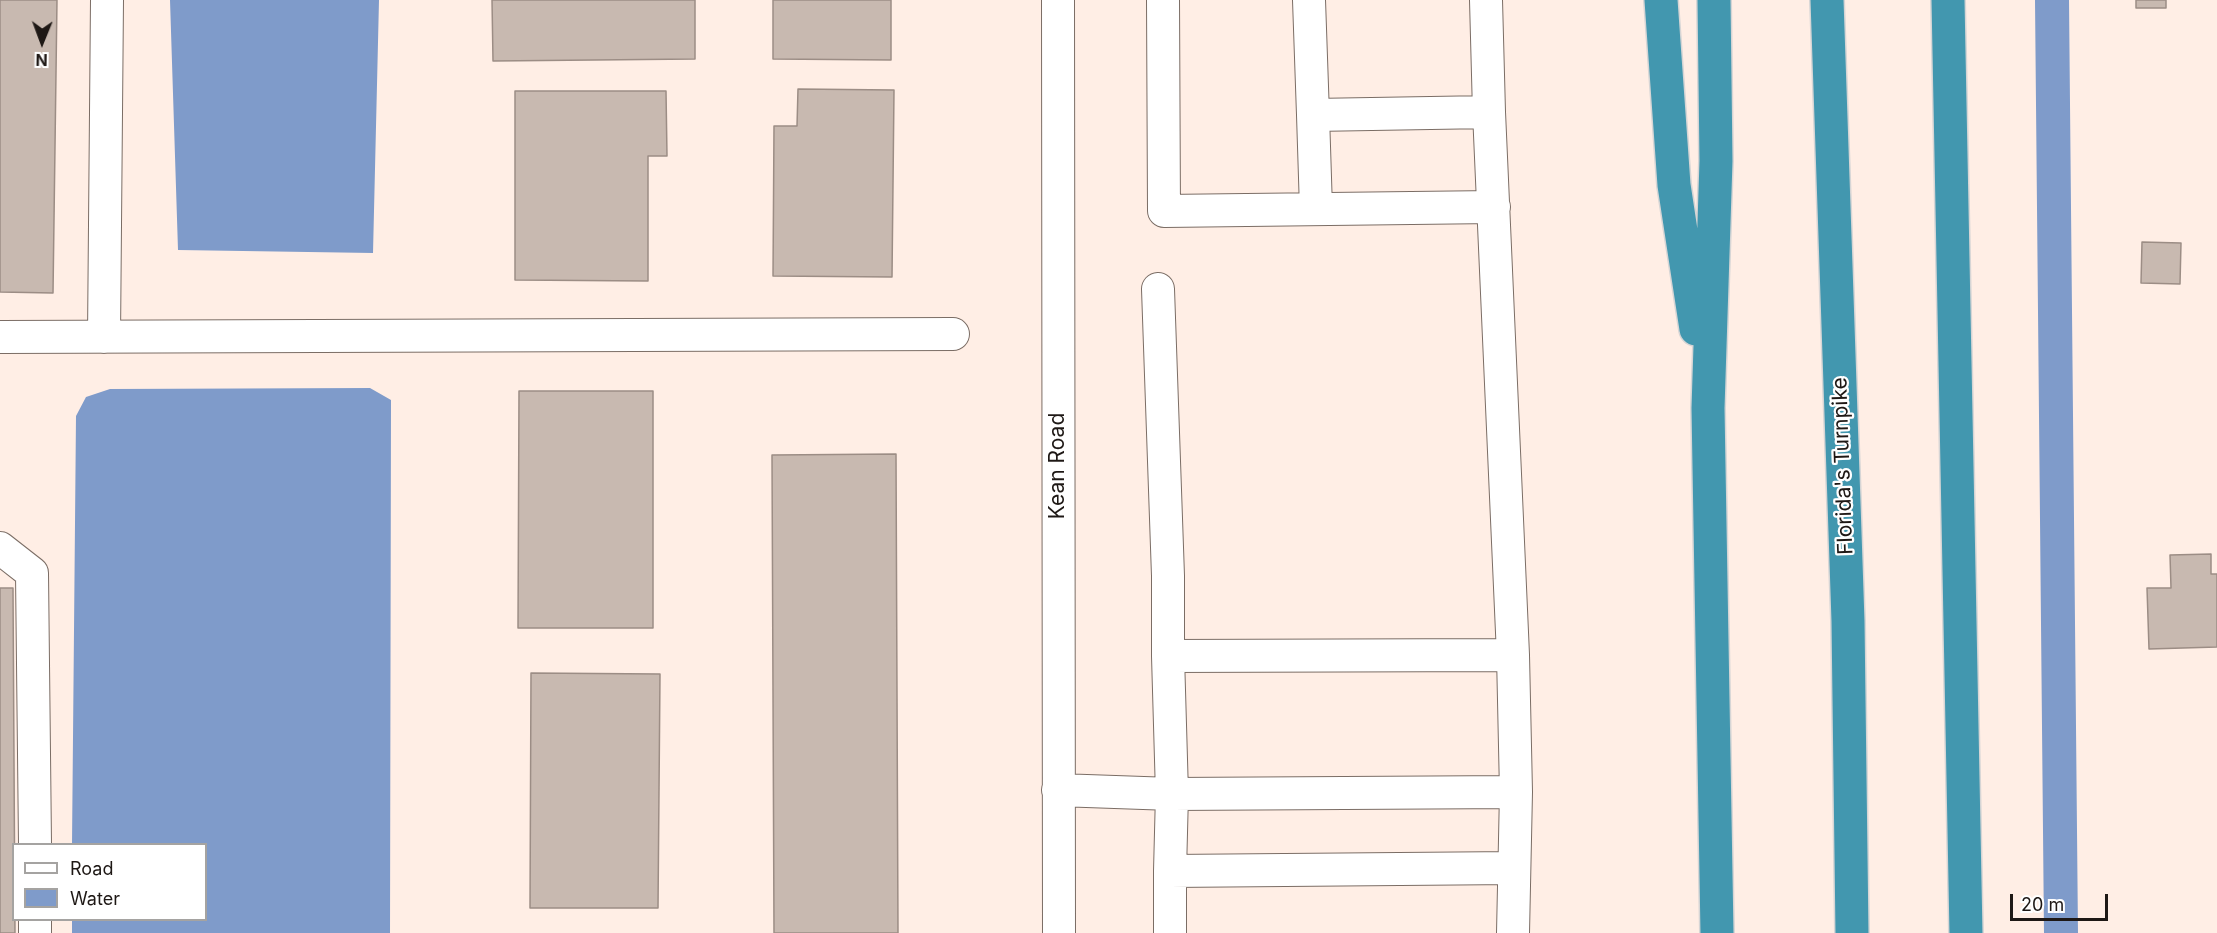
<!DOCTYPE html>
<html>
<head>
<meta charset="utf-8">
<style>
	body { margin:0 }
	#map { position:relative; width:2217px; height:933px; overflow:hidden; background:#ffeee5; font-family:Inter,sans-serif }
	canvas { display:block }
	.legend { position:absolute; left:12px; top:843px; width:195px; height:78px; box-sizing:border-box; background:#fff; border:2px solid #a5a3a1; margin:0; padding:8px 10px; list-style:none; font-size:18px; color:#1e1815 }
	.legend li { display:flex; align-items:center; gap:12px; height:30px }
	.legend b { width:30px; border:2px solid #a5a3a1 }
	.north { position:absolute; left:12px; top:12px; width:60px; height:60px; -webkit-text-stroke:4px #fff; paint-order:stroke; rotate:181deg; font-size:16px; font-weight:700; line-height:24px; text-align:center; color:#1e1815 }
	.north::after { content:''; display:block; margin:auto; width:21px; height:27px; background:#1e1815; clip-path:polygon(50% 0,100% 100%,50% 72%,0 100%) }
	.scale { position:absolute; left:2010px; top:894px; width:98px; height:27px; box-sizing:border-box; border:3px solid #1e1815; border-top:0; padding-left:8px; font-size:18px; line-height:21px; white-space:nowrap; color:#1e1815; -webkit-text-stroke:4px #fff; paint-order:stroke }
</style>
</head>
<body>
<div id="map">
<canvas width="2217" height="933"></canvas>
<ul class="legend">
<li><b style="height:8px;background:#fff"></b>Road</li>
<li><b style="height:16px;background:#7f9bca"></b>Water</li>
</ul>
<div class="north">N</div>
<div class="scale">20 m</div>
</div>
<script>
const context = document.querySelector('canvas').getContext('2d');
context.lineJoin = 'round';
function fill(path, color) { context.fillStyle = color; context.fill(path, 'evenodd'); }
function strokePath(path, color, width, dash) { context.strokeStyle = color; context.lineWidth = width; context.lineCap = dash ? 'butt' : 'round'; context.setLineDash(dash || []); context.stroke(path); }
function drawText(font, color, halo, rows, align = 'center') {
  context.font = font + ' Inter,sans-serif'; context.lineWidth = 4.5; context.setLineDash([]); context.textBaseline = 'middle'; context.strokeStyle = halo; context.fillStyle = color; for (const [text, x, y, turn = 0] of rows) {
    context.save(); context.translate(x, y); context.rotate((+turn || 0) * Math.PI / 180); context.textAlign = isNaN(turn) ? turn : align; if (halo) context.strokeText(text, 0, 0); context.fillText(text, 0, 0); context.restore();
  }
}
fill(new Path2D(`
	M170,0H379L373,253L178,250Z
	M370,388L391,400L390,933H72V920H206V844H72L76,416L86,397L110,389Z`), '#7f9bca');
strokePath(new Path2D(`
	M2052,0L2061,933`), '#7f9bca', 34);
const building = new Path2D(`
	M0,0H57L53,293L0,292Z
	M492,0H695V59L493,61Z
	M773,0H891V60L773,59Z
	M2136,0H2166V8H2136Z
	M798,89L894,90L892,277L773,276L774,126H797Z
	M515,91H666L667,156H648V281L515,280Z
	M2142,242L2181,243L2180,284L2141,283Z
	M519,391H653V628H518Z
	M896,454L898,933H774L772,455Z
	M2211,554V574H2217V647L2149,649L2147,588H2171L2170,555Z
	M0,588H13L15,933H0Z
	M531,673L660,674L658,908H530Z`);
fill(building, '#c8b9b0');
strokePath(building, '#9c8d85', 1.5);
const minor = new Path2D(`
	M1058,0L1059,933
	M1163,0L1164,211L1494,207
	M1309,0L1313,115L1489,112L1513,655
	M1486,0L1489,112
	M1313,115L1316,209
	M1158,289L1168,576V656
	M0,337L953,334
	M104,337L107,0
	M0,548L32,573L35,844
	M1058,790L1172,794L1516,792L1513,655L1168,656L1172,794L1170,871L1514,868
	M1170,871V933
	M35,920V933
	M1513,933L1516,792`);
const highway = new Path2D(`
	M1661,0L1674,185L1696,329
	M1714,0L1716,161L1708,408L1717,933
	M1827,0L1848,621L1852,933
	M1948,0L1966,933`);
strokePath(minor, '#7b6d65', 34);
strokePath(highway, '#d6d5d5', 36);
strokePath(minor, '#fff', 32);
strokePath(highway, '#4297af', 33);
drawText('21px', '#1e1815', '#fff', [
	["Kean Road",1058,466,-90],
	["Florida's Turnpike",1843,466,-92]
]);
</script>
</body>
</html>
